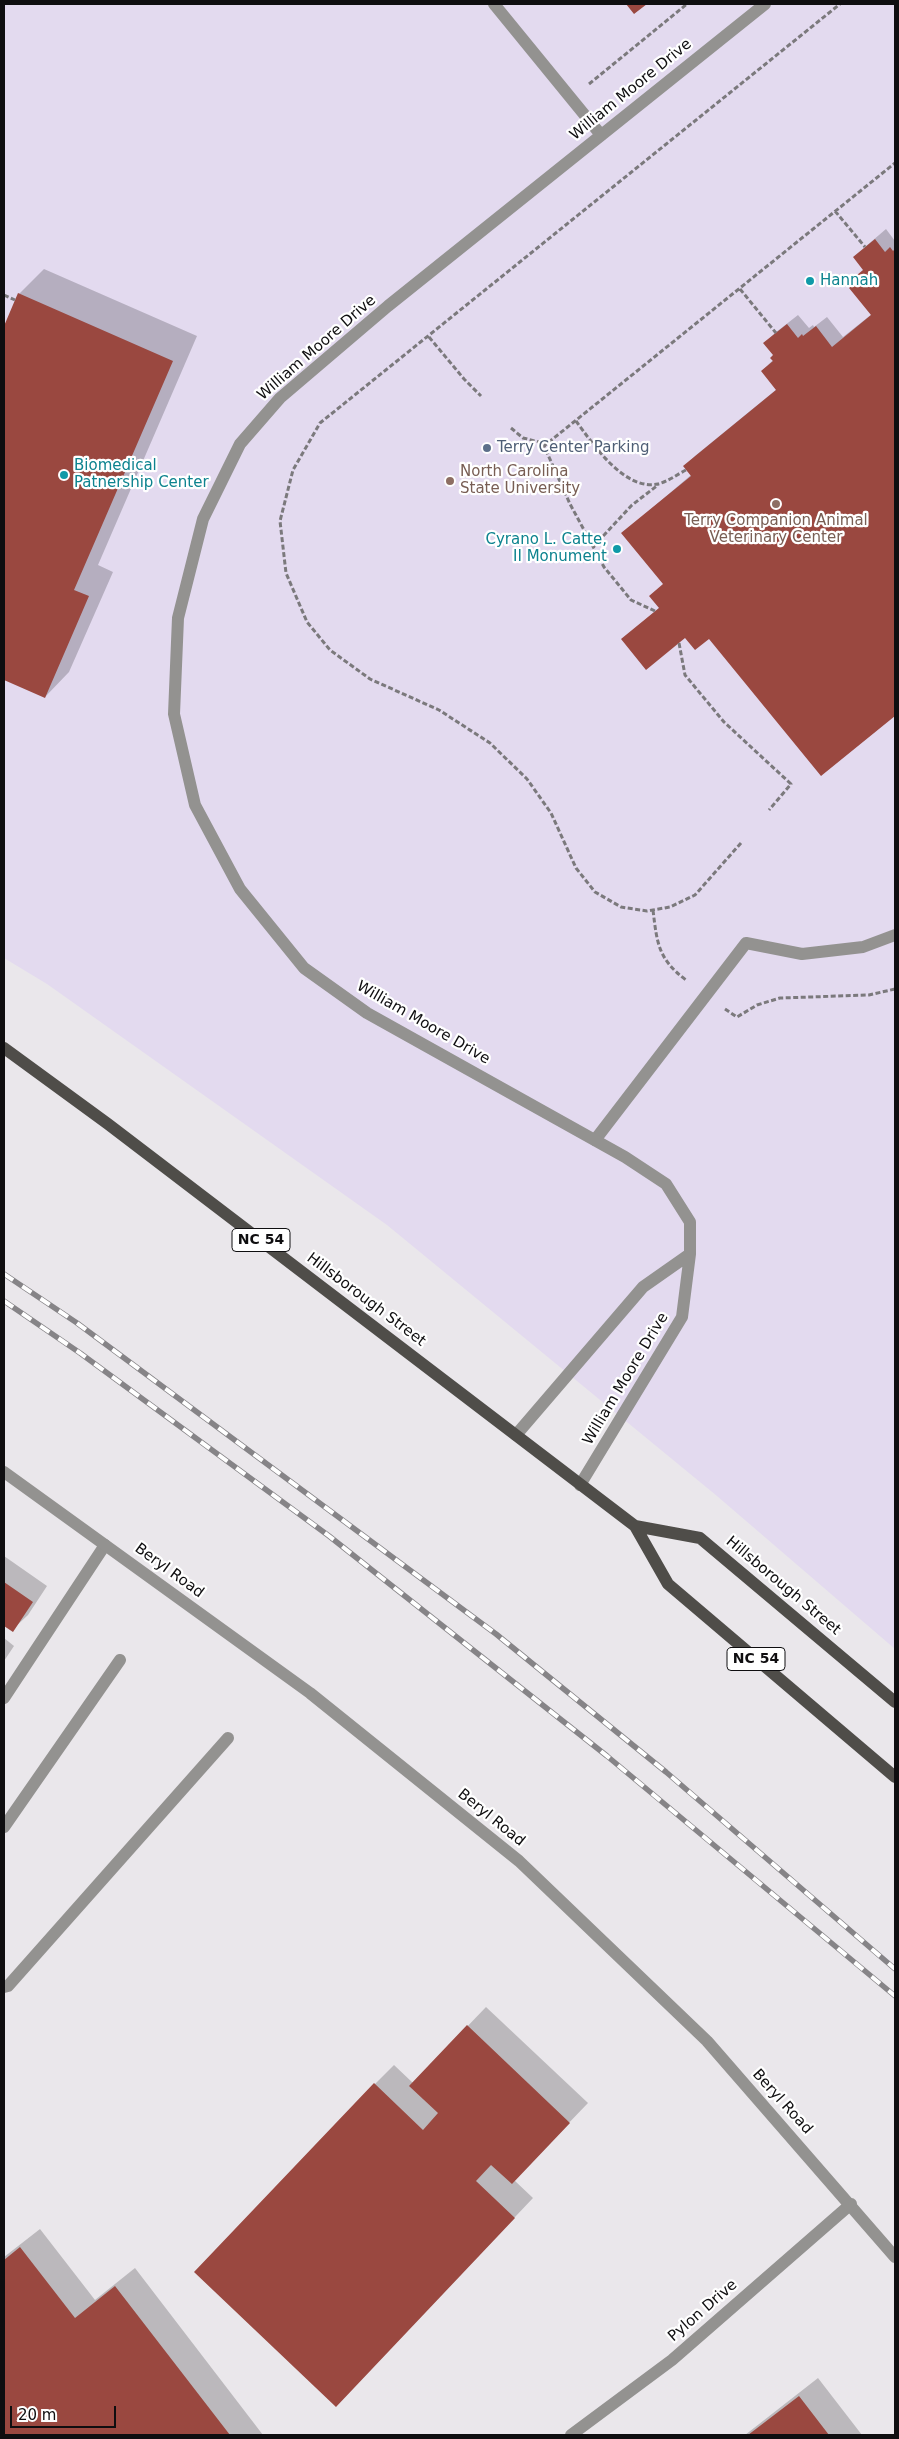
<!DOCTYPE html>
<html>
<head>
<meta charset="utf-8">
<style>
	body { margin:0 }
	#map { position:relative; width:899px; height:2439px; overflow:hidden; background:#eae7eb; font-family:"DejaVu Sans",sans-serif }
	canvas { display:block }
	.frame { position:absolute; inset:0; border:5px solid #0f0e10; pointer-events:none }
	.scale { position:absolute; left:10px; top:2406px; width:106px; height:22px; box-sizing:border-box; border:2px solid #0f0e10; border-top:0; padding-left:6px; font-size:15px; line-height:18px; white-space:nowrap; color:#0f0e10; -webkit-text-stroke:4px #fff; paint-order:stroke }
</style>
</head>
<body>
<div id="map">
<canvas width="899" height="2439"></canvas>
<div class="frame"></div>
<div class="scale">20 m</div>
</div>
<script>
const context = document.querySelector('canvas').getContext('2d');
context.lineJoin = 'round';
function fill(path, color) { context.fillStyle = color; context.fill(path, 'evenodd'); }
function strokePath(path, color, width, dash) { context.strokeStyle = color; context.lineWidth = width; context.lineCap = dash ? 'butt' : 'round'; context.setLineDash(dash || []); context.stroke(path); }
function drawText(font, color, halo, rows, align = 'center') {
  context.font = font + ' "DejaVu Sans",sans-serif'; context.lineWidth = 4.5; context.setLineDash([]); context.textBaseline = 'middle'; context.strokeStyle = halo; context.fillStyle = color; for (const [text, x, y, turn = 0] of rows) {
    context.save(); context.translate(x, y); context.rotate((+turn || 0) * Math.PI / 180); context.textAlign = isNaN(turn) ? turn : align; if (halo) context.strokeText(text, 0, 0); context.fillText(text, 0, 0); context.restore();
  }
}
fill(new Path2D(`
	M4,4H895V1649L717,1496L387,1225L47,984L4,958Z`), '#e3daef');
fill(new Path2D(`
	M886,229L895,241V714L821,775L709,637L623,639L660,607L664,583L623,533L691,475L685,466L695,456L777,389L762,371L773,360L775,355L765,343L775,333L798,315L809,328L813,325L814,327L827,317L843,337L872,314L850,288L861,277L864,269L865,247Z
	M44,269L197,336L98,565L113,572L69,672L45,697L4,679V330L19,294Z
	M4,1556L47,1586L28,1615L12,1630L4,1624Z
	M4,1638L14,1646L4,1661Z
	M486,2007L588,2103L514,2180L533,2198L355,2386L375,2084L394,2065L413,2083Z
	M40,2229L95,2300L135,2268L263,2435H4V2257Z
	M818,2378L862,2435H745Z`), '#0003');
fill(new Path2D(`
	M626,4H647L634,14Z
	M875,239L885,252L890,247L893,251L895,249V716L821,776L709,639L695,650L685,638L646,670L621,639L659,608L649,596L663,584L621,533L691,476L683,466L776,390L761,371L773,361L770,358L773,355L763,343L787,324L798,338L802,334L803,336L816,326L832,347L871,315L849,288L860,278L857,275L863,270L853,257Z
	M18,293L173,361L74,590L89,596L45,698L4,680V326Z
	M4,1582L33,1602L13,1632L4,1626Z
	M467,2025L570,2123L512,2184L491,2165L476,2181L515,2218L336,2407L194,2272L374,2083L423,2130L438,2113L409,2086Z
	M20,2247L75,2318L115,2286L230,2435H4V2260Z
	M799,2396L829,2435H748Z`), '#9a4840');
strokePath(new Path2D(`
	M589,84L687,4
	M835,211L865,247
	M740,289L776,333
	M4,295L15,300
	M429,337L464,379L481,396
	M576,421C593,444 624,491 658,484C667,482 678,474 686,470
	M511,428L523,438L547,444
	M593,547L632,505L658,485
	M655,611L631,600L604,567L570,504L544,446L895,163
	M679,643L685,675L724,722L791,784L769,810
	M741,843L695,895L670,907L647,911L621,907L595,892L576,868L551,813L527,779L490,743L439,710L370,679L330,650L307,622L286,573L280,521L293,470L320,423L840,4
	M653,910C657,943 658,959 686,980
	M725,1009L737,1017L757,1005L780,998L869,995L895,989`), '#7b797c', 3, [5, 2.5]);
strokePath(new Path2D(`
	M494,4L601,135
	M595,1140L746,943L802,954L863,947L895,935
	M4,1698L105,1545
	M4,1827L120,1660
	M4,1987L8,1986L228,1738`), '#939290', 12);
strokePath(new Path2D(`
	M516,1435L643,1287L690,1254
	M580,1485L682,1317L690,1254V1222L666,1184L625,1157L367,1013L304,968L240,889L195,805L174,714L178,618L203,519L240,444L280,398L388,306L765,4
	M571,2435L672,2360L851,2204`), '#939290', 12);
strokePath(new Path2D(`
	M4,1472L310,1693L519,1861L707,2041L895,2257`), '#939290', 12);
strokePath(new Path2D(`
	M4,1048L108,1124L635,1526L668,1584L895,1777
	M635,1526L700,1538L895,1702`), '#4f4d49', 12);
const rail = new Path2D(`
	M4,1274L77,1323L496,1634L666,1772L895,1969
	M4,1301L80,1353L329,1536L607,1756L895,1996`);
strokePath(rail, '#868487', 5.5);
strokePath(rail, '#fff', 4, [11]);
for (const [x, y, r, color] of [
	[810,281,5,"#0f9aa8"],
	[487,448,5,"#5c6f8a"],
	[64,475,5,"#0f9aa8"],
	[450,481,5,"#8d6e63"],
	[776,504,5,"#8d6e63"],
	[617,549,5,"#0f9aa8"]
]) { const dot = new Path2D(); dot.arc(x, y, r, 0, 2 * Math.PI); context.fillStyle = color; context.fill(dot); strokePath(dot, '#fff', 2); }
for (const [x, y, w] of [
	[261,1240,58],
	[756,1659,58]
]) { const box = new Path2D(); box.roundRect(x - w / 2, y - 11.5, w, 23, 4); context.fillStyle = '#fff'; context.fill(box); strokePath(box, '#0f0e10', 1); }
drawText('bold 14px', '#0f0e10', null, [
	["NC 54",261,1240],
	["NC 54",756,1659]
]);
drawText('15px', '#0f0e10', '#fff', [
	["William Moore Drive",631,90,-39],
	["William Moore Drive",317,348,-41],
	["William Moore Drive",423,1023,30],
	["Hillsborough Street",366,1300,37],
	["William Moore Drive",626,1379,-59],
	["Beryl Road",169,1571,36],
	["Hillsborough Street",783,1586,40],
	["Beryl Road",491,1818,39],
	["Beryl Road",782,2102,48],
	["Pylon Drive",703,2311,-41]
]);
drawText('15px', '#0d838f', '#fff', [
	["Hannah",820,281],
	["Biomedical",74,466],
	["Patnership Center",74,483],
	["Cyrano L. Catte,",607,540,"right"],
	["II Monument",607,557,"right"]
], 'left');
drawText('15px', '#4e5e75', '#fff', [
	["Terry Center Parking",497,448]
], 'left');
drawText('15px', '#785e54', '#fff', [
	["North Carolina",460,472],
	["State University",460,489],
	["Terry Companion Animal",776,521,"center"],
	["Veterinary Center",776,538,"center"]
], 'left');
</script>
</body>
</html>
